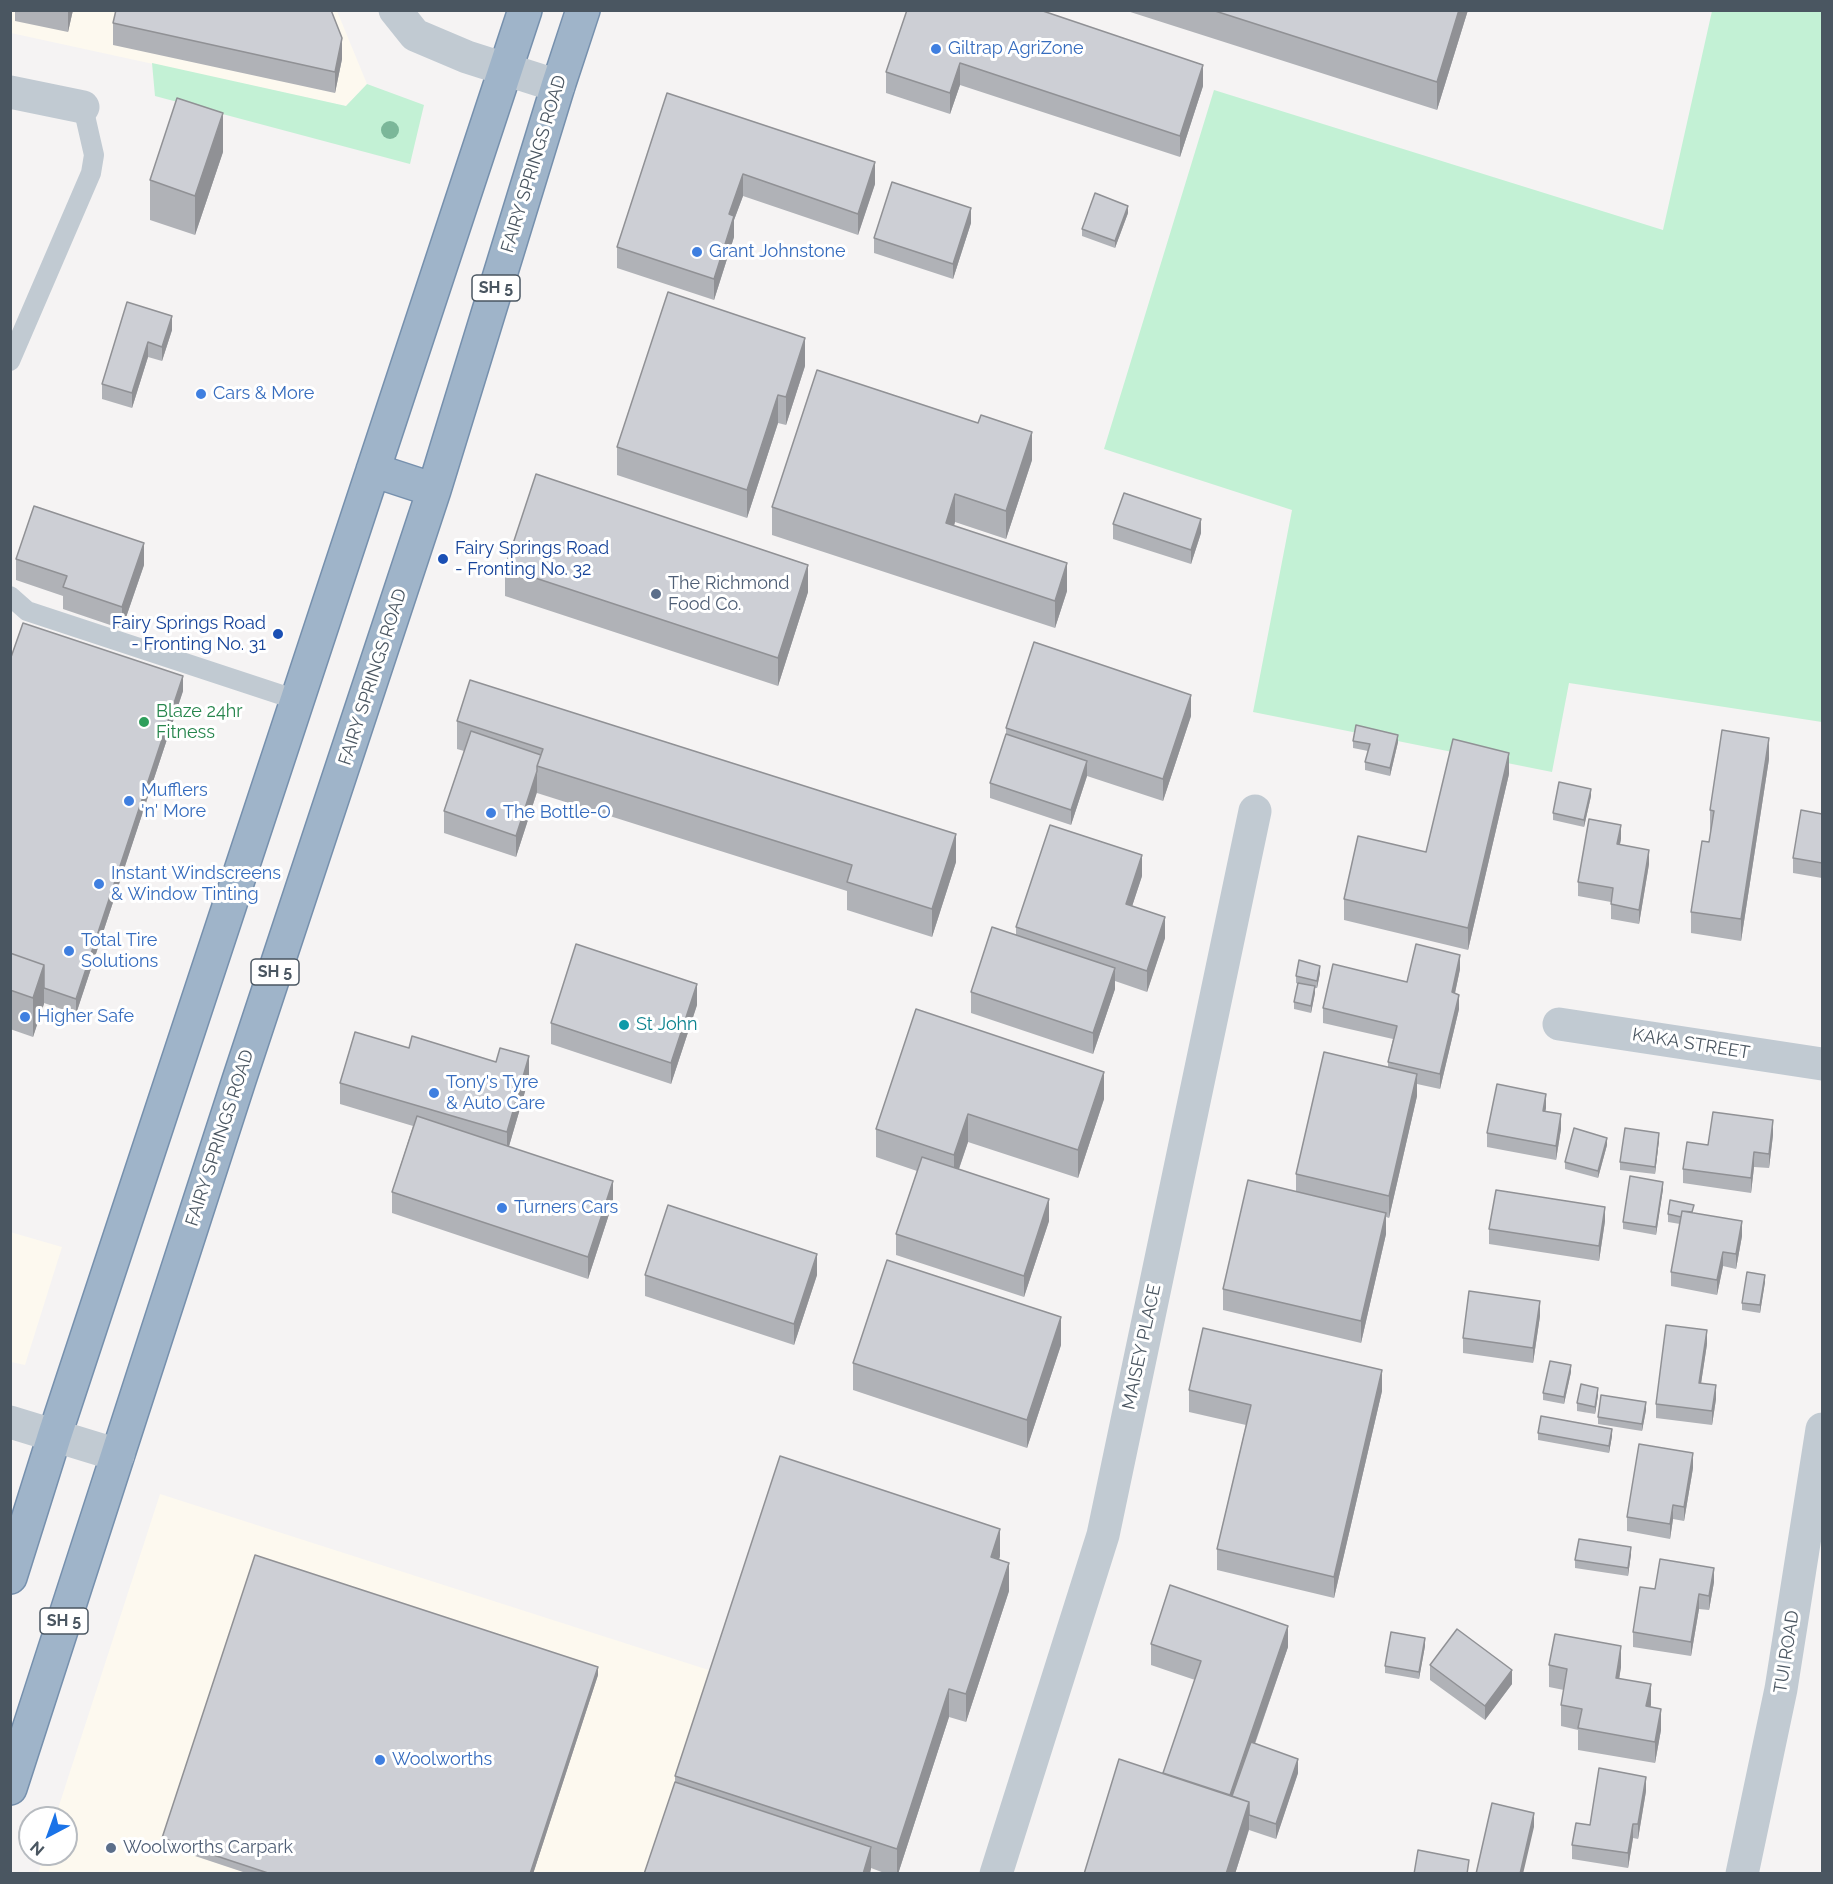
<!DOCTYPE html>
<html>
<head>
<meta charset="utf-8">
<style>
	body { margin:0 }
	#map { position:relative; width:1833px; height:1884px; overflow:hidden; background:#f5f3f3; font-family:Raleway,sans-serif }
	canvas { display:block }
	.frame { position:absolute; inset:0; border:12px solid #4a5661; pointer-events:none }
	.north { position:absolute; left:18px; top:1806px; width:60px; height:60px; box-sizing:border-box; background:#fff; border:2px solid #b7bbc0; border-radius:50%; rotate:221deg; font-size:16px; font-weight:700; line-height:24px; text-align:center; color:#4a5661 }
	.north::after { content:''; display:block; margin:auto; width:21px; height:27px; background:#1a73e8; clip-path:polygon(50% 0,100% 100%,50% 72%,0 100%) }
</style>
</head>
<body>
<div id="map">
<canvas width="1833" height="1884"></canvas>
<div class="frame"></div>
<div class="north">N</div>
</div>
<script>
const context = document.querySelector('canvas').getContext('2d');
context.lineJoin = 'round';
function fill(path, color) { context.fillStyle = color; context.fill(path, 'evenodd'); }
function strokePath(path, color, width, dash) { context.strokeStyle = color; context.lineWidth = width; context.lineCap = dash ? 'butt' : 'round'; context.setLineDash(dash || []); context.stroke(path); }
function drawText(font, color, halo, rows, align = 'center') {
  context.font = font + ' Raleway,sans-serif'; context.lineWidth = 6; context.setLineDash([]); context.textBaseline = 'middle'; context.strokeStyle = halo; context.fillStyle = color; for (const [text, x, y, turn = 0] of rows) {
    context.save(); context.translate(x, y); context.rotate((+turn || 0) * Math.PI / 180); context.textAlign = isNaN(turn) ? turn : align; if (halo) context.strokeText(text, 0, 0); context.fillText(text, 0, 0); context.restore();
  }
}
fill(new Path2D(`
	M11,11H337L367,84L346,106L11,33Z
	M10,1232L62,1247L25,1365L11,1362Z
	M160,1494L718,1673L647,1873L38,1874L44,1854H66V1818H55Z`), '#fdf9ef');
fill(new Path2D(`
	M1712,11H1822V722L1569,683L1552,772L1253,712L1292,510L1104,449L1214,90L1663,230Z
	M152,63L346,106L367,84L424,105L410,164L155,96Z`), '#c3f1d5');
const trunk = new Path2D(`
	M373,470L434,490
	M10,1577L55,1434L525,10
	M10,1788L239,1080L434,490L558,86L583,10`);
strokePath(trunk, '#7690ad', 36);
strokePath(new Path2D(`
	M10,361L91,173L94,155L83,107
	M10,596L27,611L297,700`), '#c1cad2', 20);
strokePath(new Path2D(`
	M395,10L415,35L467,57L558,86
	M10,92L83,107
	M1559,1024L1822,1064
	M10,1422L118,1455
	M996,1874L1103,1535L1255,811
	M1742,1874L1781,1689L1822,1429`), '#c1cad2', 33);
strokePath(trunk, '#9fb4c9', 33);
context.fillStyle = '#7bb799';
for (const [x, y] of [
	[390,130]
]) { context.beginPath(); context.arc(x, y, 9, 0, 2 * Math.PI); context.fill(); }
fill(new Path2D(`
	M15,10H73L68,32L15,21Z
	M907,10L1203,86L1180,157L960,85L950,114L886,93V72Z
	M1124,10H1468L1437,110Z
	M113,23L342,59L335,93L113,45Z
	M667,93L875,184L858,235L743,196L734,220V237L714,300L617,268V247Z
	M223,152L195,235L150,220V180Z
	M1128,213L1115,248L1082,236V229Z
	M971,223L953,279L874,253V238Z
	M127,302L172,330L162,361L148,357L132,408L102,399V384Z
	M805,366L786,425L778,423L747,518L617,475V447Z
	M1032,460L1006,539L955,522L954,526L1067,591L1055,628L772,535V507Z
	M1113,524L1201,533L1191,564L1113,539Z
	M16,559L144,565L122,629L63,609V596L16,580Z
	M505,568L808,592L778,686L505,596Z
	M10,660L183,691L76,1014L44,1003L33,1037L10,1029Z
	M1191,716L1163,801L1087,776L1071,825L990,798V783L1006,734V728Z
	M457,721L956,862L932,937L847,910V891L537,793V792L516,857L444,833V811L464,751L457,749Z
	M1353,741L1398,742L1390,776L1365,770V762L1368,751L1353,748Z
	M1769,759L1741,941L1691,933V912L1709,842L1711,832L1710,831V810Z
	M1509,774L1468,950L1344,920V899L1426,852Z
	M1591,796L1584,827L1553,820V813Z
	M1822,814V878L1793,873V858Z
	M1621,839L1620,844L1649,864L1639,924L1611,919V902L1578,896V882Z
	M1142,876L1132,906L1165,938L1147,992L1115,981V989L1093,1054L971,1013V992L1016,935V927Z
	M1460,969L1455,993L1459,1009L1440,1089L1417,1084V1096L1389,1218L1386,1217V1234L1361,1343L1223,1310V1289L1296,1191V1174L1388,1067V1062L1393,1039L1323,1023V1008L1407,982Z
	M1320,973L1317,988H1315V993L1311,1013L1294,1009V1002L1298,984L1296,983V976Z
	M697,1005L671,1084L551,1044V1023Z
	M916,1009L1104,1099L1078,1178L968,1142L959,1169L1049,1221L1024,1297L896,1255V1234L917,1171L876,1157V1129Z
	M409,1048L529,1078L509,1146L613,1202L588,1279L392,1213V1192L413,1126L340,1104V1083Z
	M1546,1108L1545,1111L1561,1129L1556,1160L1487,1147V1133Z
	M1773,1135L1769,1168L1754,1167L1751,1193L1683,1183V1169L1708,1145Z
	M1659,1140L1655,1174L1620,1170V1162Z
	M1607,1145L1598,1178L1565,1169V1162Z
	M1663,1189L1656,1235L1623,1229V1222Z
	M1694,1213L1742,1236L1736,1269L1723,1266L1717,1295L1671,1286V1272L1680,1224L1668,1222V1214Z
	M1605,1221L1599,1261L1489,1244V1229Z
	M645,1275H817L794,1345L645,1296Z
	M1765,1282L1760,1313L1742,1310V1303Z
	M1540,1316L1533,1363L1463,1353V1338Z
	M1707,1344L1701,1383L1716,1399L1712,1425L1656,1418V1404Z
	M1061,1345L1027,1448L853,1390V1363Z
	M1571,1372L1564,1404L1543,1400V1393Z
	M1189,1390L1382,1391L1334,1598L1217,1570V1549L1246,1425L1189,1412Z
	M1598,1395L1595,1414L1577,1411V1403Z
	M1646,1410L1642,1431L1598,1424V1417Z
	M1538,1433L1612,1436L1609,1453L1538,1440Z
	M1693,1468L1684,1521L1673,1519L1670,1539L1627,1531V1517Z
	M1631,1554L1628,1576L1575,1568V1560Z
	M1000,1556L999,1560L1009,1591L966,1722L949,1717L898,1874H887L871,1868L675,1782V1776Z
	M1714,1582L1709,1610L1699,1609L1691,1656L1633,1647V1632L1655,1589Z
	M1151,1644L1288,1647L1255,1744L1298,1773L1276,1839L1249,1830L1235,1874H1084L1163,1773L1195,1680L1151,1665Z
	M1425,1646L1419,1679L1385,1673V1666Z
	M1430,1665L1512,1684L1485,1720L1430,1680Z
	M1549,1665L1621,1667L1619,1678L1650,1707L1661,1730L1655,1763L1578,1750V1730L1561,1726V1705L1564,1690L1549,1687Z
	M598,1675L533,1874H249L162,1845V1838Z
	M1646,1791L1638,1839L1633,1838L1628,1868L1572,1859V1845L1590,1825Z`), '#b0b2b7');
fill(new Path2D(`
	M68,10H73L68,32Z
	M1459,10H1468L1437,110V82Z
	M342,38V59L335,93V72Z
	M960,63V85L950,114V93Z
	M1203,65V86L1180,157V136Z
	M223,113V152L195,235V196Z
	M875,162V184L858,235V214Z
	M743,174V196L734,220V237L714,300V279L729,214Z
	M1128,206V213L1115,248V241Z
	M971,208V223L953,279V264Z
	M172,316V330L162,361V347Z
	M805,338V366L786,425V397Z
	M148,342V357L132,408V393Z
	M778,395V423L747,518V490Z
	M1032,432V460L1006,539V511Z
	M955,494V522L946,551V523Z
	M1201,519V533L1191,564V550Z
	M144,543V565L122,629V607Z
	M1067,563V591L1055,628V601Z
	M808,565V592L778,686V658Z
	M183,676V691L76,1014V999Z
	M1191,695V716L1163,801V779Z
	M1398,735V742L1390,776V768Z
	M1769,738V759L1741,941V919Z
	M1509,753V774L1468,950V928Z
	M1087,761V776L1071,825V810Z
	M537,771V792L516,857V836Z
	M1591,789V796L1584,827V820Z
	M1621,825V839L1617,858V844Z
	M956,834V862L932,937V909Z
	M1649,850V864L1639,924V910Z
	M1142,855V876L1126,925V904Z
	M1165,917V938L1147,992V971Z
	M1460,955V969L1452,1007V992Z
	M44,965V1004L33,1037V998Z
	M1320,966V973L1317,988V981Z
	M1115,968V989L1093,1054V1033Z
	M697,984V1005L671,1084V1063Z
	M1315,986V993L1311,1013V1006Z
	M1459,995V1009L1440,1089V1074Z
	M529,1056V1078L507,1153V1132Z
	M1104,1072V1099L1078,1178V1150Z
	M1417,1074V1096L1389,1218V1196Z
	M1546,1094V1108L1543,1125V1111Z
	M968,1114V1142L954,1183V1155Z
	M1561,1114V1129L1556,1160V1146Z
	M1773,1120V1135L1769,1168V1154Z
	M1659,1133V1140L1655,1174V1167Z
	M1607,1138V1145L1598,1178V1171Z
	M1754,1152V1167L1751,1193V1178Z
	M613,1181V1202L588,1279V1257Z
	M1663,1182V1189L1656,1235V1227Z
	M1049,1199V1221L1024,1297V1276Z
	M1605,1207V1221L1599,1261V1246Z
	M1386,1213V1234L1361,1343V1321Z
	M1742,1221V1236L1736,1269V1254Z
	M1723,1252V1266L1717,1295V1280Z
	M817,1254V1275L794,1345V1324Z
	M1765,1275V1282L1760,1313V1305Z
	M1540,1301V1316L1533,1363V1348Z
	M1061,1317V1345L1027,1448V1420Z
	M1707,1330V1344L1699,1397V1383Z
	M1571,1365V1372L1564,1404V1397Z
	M1382,1370V1391L1334,1598V1577Z
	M1716,1385V1399L1712,1425V1411Z
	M1598,1388V1395L1595,1414V1407Z
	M1646,1402V1410L1642,1431V1424Z
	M1612,1429V1436L1609,1453V1446Z
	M1693,1453V1468L1684,1521V1507Z
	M1673,1505V1519L1670,1539V1524Z
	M1000,1529V1556L991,1585V1557Z
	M1631,1547V1554L1628,1576V1568Z
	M1009,1563V1591L966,1722V1694Z
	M1714,1568V1582L1709,1610V1596Z
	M1699,1594V1609L1691,1656V1642Z
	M1288,1626V1647L1232,1809L1228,1801Z
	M1425,1638V1646L1419,1679V1672Z
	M1621,1646V1667L1616,1699V1678Z
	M598,1667V1675L533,1874H530Z
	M1512,1670V1684L1485,1720V1706Z
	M1651,1684V1705L1646,1728V1706Z
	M949,1689V1717L898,1874H897V1849Z
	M1661,1709V1730L1655,1763V1742Z
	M1298,1759V1773L1276,1839V1824Z
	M1646,1777V1791L1638,1839V1824Z
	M1249,1802V1829L1235,1874H1226Z
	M1534,1813V1827L1523,1874H1520Z
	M1633,1824V1838L1628,1868V1853Z
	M871,1847V1869L870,1874H863Z`), '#909195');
const building = new Path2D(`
	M116,10H331L342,38L335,72L113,23Z
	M907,10H1040L1203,65L1180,136L960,63L950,93L886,72Z
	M1212,10H1459L1437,82Z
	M667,93L875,162L858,214L743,174L729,214L734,216L714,279L617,247Z
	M177,98L223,113L195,196L150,180Z
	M892,182L971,208L953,264L874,238Z
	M1095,193L1128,206L1115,241L1082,229Z
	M668,292L805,338L786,397L778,395L747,490L617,447Z
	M127,302L172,316L162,347L148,342L132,393L102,384Z
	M817,370L978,423L981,415L1032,432L1006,511L955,494L946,523L1067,563L1055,601L772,507Z
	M536,474L808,565L778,658L505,568Z
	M1124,493L1201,519L1191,550L1113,524Z
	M34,506L144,543L122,607L63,587L67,576L16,559Z
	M23,623L183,676L76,999L44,988V965L10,953V660Z
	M1034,642L1191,695L1163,779L1006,728Z
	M470,680L956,834L932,909L847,882L852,865L537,766L543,749L457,721Z
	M1356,725L1398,735L1390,768L1365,762L1370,744L1353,741Z
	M1722,730L1769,738L1741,919L1691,912L1702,841L1709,842L1714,811L1710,810Z
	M471,731L541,755L537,766V771L516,836L444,811Z
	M1006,734L1087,761L1071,810L990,783Z
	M1453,739L1509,753L1468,928L1344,899L1358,836L1426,852Z
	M1559,782L1591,789L1584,820L1553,813Z
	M1801,810L1822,814V863L1793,858Z
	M1589,819L1621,825L1617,844L1649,850L1639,910L1611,904L1613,888L1578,882Z
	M1050,825L1142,855L1126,904L1165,917L1147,971L1016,927Z
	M992,927L1115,968L1093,1033L971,992Z
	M576,944L697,984L671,1063L551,1023Z
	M1416,944L1460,955L1452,992L1459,995L1440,1074L1388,1062L1397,1026L1323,1008L1333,964L1407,982Z
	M10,953L44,965L33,998L10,990Z
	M1299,960L1320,966L1317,981L1296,976Z
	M1298,983L1315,986L1311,1006L1294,1002Z
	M916,1009L1104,1072L1078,1150L968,1114L954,1155L876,1129Z
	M355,1032L409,1048L412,1036L496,1062L500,1048L529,1056L507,1132L340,1083Z
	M1324,1052L1417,1074L1389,1196L1296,1174Z
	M1497,1084L1546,1094L1543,1111L1561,1114L1556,1146L1487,1133Z
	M1713,1112L1773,1120L1769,1154L1754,1152L1751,1178L1683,1169L1687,1142L1708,1145Z
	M417,1116L613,1181L588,1257L392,1192Z
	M1574,1128L1607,1138L1598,1171L1565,1162Z
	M1625,1128L1659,1133L1655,1167L1620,1162Z
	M922,1157L1049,1199L1024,1276L896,1234Z
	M1630,1176L1663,1182L1656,1227L1623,1222Z
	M1248,1180L1386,1213L1361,1321L1223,1289Z
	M1496,1190L1605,1207L1599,1246L1489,1229Z
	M1670,1200L1694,1205L1692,1212L1682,1211L1681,1217L1668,1214Z
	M668,1205L817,1254L794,1324L645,1275Z
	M1682,1211L1742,1221L1736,1254L1723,1252L1717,1280L1671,1272Z
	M887,1260L1061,1317L1027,1420L853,1363Z
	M1747,1272L1765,1275L1760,1305L1742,1303Z
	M1469,1291L1540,1301L1533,1348L1463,1338Z
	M1666,1325L1707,1330L1699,1383L1716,1385L1712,1411L1656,1404Z
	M1203,1328L1382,1370L1334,1577L1217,1549L1251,1405L1189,1390Z
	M1550,1361L1571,1365L1564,1397L1543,1393Z
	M1581,1384L1598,1388L1595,1407L1577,1403Z
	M1601,1395L1646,1402L1642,1424L1598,1417Z
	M1541,1416L1612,1429L1609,1446L1538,1433Z
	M1639,1444L1693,1453L1684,1507L1673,1505L1670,1524L1627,1517Z
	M780,1456L1000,1529L991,1557L1009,1563L966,1694L949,1689L897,1849L675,1776Z
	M1579,1539L1631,1547L1628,1568L1575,1560Z
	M255,1555L598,1667L530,1874H271L162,1838Z
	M1660,1559L1714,1568L1709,1596L1699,1594L1691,1642L1633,1632L1640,1587L1655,1589Z
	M1170,1585L1288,1626L1230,1795L1163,1773L1201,1661L1151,1644Z
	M1457,1629L1512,1670L1485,1706L1430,1665Z
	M1391,1632L1425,1638L1419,1672L1385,1666Z
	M1555,1634L1621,1646L1616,1678L1651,1684L1646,1706L1661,1709L1655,1742L1578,1728L1582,1709L1561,1705L1567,1669L1549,1665Z
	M1251,1742L1298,1759L1276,1824L1249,1815V1802L1232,1796Z
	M1119,1759L1249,1802L1226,1874H1084Z
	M1599,1768L1646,1777L1638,1824H1633L1628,1853L1572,1845L1576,1823L1590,1825Z
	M675,1782L871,1847L863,1874H644Z
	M1492,1803L1534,1813L1520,1874H1476Z
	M1418,1850L1469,1860L1467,1874H1414Z`);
fill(building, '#cdcfd5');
strokePath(building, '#909195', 1.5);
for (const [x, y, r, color] of [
	[936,49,6,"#3f7fe0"],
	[697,252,6,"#3f7fe0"],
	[201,394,6,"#3f7fe0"],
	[443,559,6,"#1a4fb4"],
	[656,594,6,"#5c6f8a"],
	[278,634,6,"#1a4fb4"],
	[144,722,6,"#2e9e5b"],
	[129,801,6,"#3f7fe0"],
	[491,813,6,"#3f7fe0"],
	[99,884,6,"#3f7fe0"],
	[69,951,6,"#3f7fe0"],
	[25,1017,6,"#3f7fe0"],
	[624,1025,6,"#0f9aa8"],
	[434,1093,6,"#3f7fe0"],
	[502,1208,6,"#3f7fe0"],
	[380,1760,6,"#3f7fe0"],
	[111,1848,6,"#5c6f8a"]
]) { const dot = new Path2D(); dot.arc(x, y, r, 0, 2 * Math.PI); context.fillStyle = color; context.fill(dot); strokePath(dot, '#fff', 2); }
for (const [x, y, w] of [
	[496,288,48],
	[275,972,48],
	[64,1621,48]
]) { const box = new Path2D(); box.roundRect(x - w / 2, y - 13, w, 26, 4.5); context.fillStyle = '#fff'; context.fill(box); strokePath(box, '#4a5661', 1.5); }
drawText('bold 16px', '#4a5661', null, [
	["SH 5",496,288],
	["SH 5",275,972],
	["SH 5",64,1621]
]);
drawText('18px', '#366cbe', '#fff', [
	["Giltrap AgriZone",948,49],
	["Grant Johnstone",709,252],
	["Cars & More",213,394],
	["Mufflers",141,791],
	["'n' More",141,812],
	["The Bottle-O",503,813],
	["Instant Windscreens",111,874],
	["& Window Tinting",111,895],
	["Total Tire",81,941],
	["Solutions",81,962],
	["Higher Safe",37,1017],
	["Tony's Tyre",446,1083],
	["& Auto Care",446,1104],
	["Turners Cars",514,1208],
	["Woolworths",392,1760]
], 'left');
drawText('18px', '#4a5661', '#fff', [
	["FAIRY SPRINGS ROAD",534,164,-73],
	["FAIRY SPRINGS ROAD",373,677,-72],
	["KAKA STREET",1691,1044,9],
	["FAIRY SPRINGS ROAD",220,1138,-72],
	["MAISEY PLACE",1142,1347,-78],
	["TUI ROAD",1787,1652,-81]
]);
drawText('18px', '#164399', '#fff', [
	["Fairy Springs Road",455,549],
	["- Fronting No. 32",455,570],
	["Fairy Springs Road",266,624,"right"],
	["- Fronting No. 31",266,645,"right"]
], 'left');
drawText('18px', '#4e5e75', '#fff', [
	["The Richmond",668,584],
	["Food Co.",668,605],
	["Woolworths Carpark",123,1848]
], 'left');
drawText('18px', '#27864d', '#fff', [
	["Blaze 24hr",156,712],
	["Fitness",156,733]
], 'left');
drawText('18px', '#0d838f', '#fff', [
	["St John",636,1025]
], 'left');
</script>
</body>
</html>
